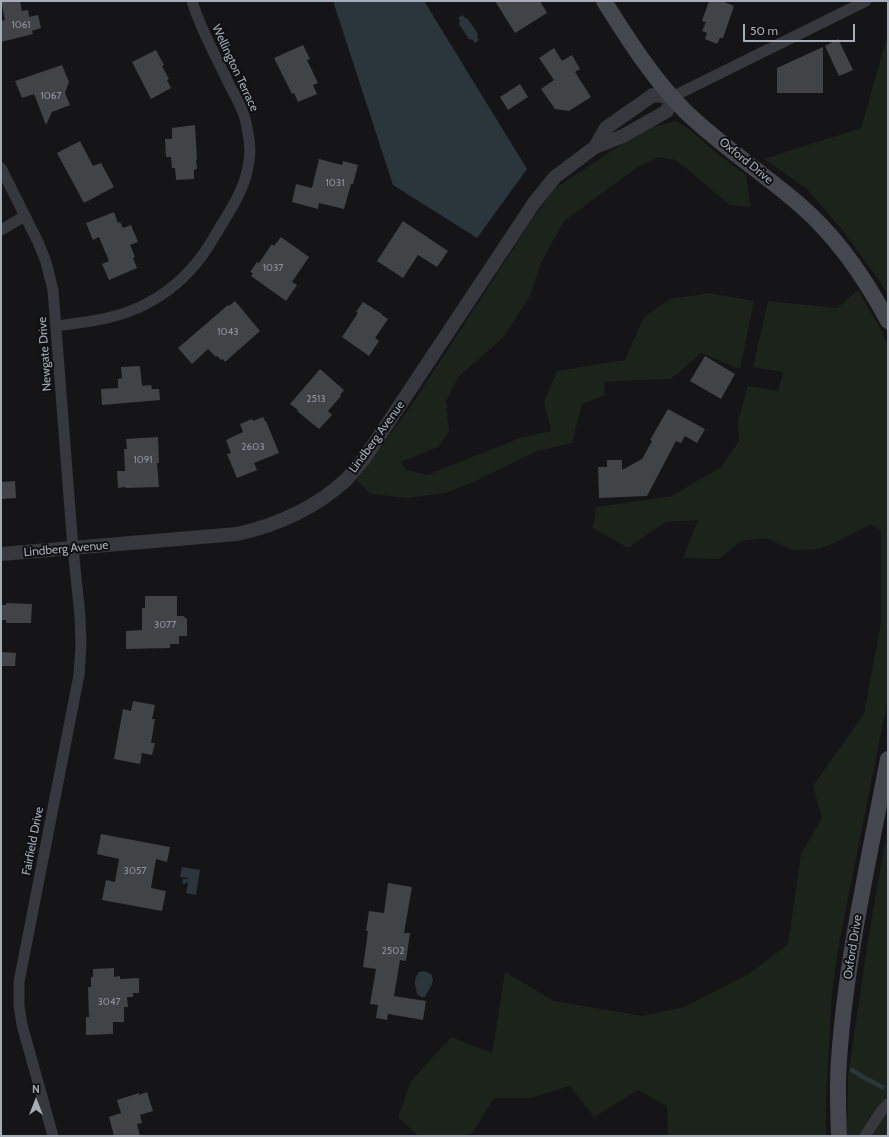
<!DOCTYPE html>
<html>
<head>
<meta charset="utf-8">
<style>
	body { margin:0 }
	#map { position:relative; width:889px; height:1137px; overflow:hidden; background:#151517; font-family:Cabin,sans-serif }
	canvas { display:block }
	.frame { position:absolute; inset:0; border:2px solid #a6adb8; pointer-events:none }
	.north { position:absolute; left:16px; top:1081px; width:40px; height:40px; -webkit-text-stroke:3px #101012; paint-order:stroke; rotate:0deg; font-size:11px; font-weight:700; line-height:16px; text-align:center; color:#a6adb8 }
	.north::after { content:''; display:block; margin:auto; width:14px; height:18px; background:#a6adb8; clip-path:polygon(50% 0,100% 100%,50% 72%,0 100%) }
	.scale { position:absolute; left:743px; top:24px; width:112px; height:18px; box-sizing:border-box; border:2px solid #a6adb8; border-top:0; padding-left:5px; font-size:12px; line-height:14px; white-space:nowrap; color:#a6adb8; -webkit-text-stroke:3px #101012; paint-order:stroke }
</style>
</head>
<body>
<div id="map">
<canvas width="889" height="1137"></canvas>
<div class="frame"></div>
<div class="north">N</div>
<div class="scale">50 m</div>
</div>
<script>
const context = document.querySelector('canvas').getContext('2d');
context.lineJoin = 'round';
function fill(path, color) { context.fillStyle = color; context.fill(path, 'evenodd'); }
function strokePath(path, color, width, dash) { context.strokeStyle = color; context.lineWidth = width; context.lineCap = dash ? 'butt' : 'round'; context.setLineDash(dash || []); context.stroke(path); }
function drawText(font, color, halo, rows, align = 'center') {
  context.font = font + ' Cabin,sans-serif'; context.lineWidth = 4; context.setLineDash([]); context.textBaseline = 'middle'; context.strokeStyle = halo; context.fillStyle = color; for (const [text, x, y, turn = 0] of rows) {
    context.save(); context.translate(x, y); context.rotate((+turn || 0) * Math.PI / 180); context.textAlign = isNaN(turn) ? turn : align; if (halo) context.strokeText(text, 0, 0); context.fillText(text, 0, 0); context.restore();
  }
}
fill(new Path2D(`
	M888,34V296L879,280L844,232L807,189L764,159L861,128Z
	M676,121L689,129L719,155L746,175L751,207L730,205L676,160L659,157L639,166L564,221L541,263L530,296L503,338L458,377L446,401L449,431L438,447L401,462L406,470L427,475L523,437L551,431L544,402L557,371L625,360L644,317L670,299L709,293L754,301L740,369L701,353L671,379L638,380L604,382L605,395L582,404L572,443L537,451L471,483L445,493L408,498L371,494L356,480L411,406L531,221L555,188L621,145L651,128Z
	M858,290L879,326L888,346V698L839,944L832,992L826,1099V1136H668L667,1106L638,1090L594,1117L570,1086L530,1098H494L472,1133L463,1136H418L398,1117L411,1081L451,1037L492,1053L505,972L554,1001L643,1016L684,1007L749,974L788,944L801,854L822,818L813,786L864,714L881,623V531L871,524L834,543L819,549L793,550L766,538L741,541L719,559L683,558L698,520L665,522L628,548L593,528L596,507L672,496L721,467L739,441L738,421L748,386L778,391L783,372L753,367L768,301L837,308Z
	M888,826V1136H847L848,1076L869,934Z`), '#1b231b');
fill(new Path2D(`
	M333,1H424L527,169L477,238L393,185Z
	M463,15L465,18L468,19L478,34L477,37L479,40L475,43L473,40L469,39L459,24L460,21L458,18Z
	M182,867L200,870L196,895L186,893L188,883L186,882V884L182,883L183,879H187V881L188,878L180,877Z
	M424,971L431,974C436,983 429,988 425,997H421L417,994C416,984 412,982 419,972Z`), '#2b363c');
strokePath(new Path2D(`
	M852,1070L863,1077L882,1087`), '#2b363c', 4.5);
fill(new Path2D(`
	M1,1H20L22,11L28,10L29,17L38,15L41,28L32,31L33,34L1,42V21L5,20Z
	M495,1H540L547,13L515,33Z
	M709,1H722L734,6L723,38H720L717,44L705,39L707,33L702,31L706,22L702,21Z
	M838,39L853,70L839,76L825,46Z
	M303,45L310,59L307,60L318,83L313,85L317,94L298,102L294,93L292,94L274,58Z
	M823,47V93H777V68Z
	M554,48L562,61L572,55L580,69L575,72L591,97L569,111L555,109L541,89L554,80L539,58Z
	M156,50L164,65L162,66L169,79L167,80L171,88L151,99L132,62Z
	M62,65L69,82L65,93L70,105L52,112L46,125L34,94L22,98L15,81Z
	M520,84L528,97L508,110L500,97Z
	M195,125L197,160H196L197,169L194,170V179L176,180L175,168H172L171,157H166L165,139H172V128Z
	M80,141L93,166L101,163L114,187L84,203L57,153Z
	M319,159L342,165L343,161L358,165L353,184H351L344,209L319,203L318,209L292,202L296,184L312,188Z
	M114,212L118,223L120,222L123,228L131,225L138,242L130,245L135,257L133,258L137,268L109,280L102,264L109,261L99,237L93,240L86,223Z
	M403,221L448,251L437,267L418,255L403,278L377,261Z
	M281,237L309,257L292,282L297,285L286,301L251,276L253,273L250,272L257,262L259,263L272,244L274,246Z
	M235,301L260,331L225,362L223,359L221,360L217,356L216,357L208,349L192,364L178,348L228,305L229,306Z
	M363,302L382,314V315L388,319L375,338L379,341L369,356L342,337L358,313L356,312Z
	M705,356L735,374L721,399L690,381Z
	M140,366L142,386L151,385L152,389H159L160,400L102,405L101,389L118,388V379L122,378L121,367Z
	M320,369L344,390L340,395L341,396L328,411L332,415L319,429L297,411L298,410L290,404Z
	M668,409L705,429L697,443L685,436L681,443L676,441L647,496L599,498L598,467H607V460H622V470L642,459L652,441L650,440Z
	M263,417L265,421H266L279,453L254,463L257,470L237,478L227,454L231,453L226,440L243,432L240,424L252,419L253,421Z
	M158,437L159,463H157L159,487L126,488V487L118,488L117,471H125L124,449H127L126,439Z
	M15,481L16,498L1,499V482Z
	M145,596H177V616H183L187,619V636H179V644H170V648L126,649V631L142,630V608H145Z
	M6,603L32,604L31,623H6V620H1V605H6Z
	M1,652L16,653L15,666H1Z
	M133,701L155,705L152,719H155L151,743H155L152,755L142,753L140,764L114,759L123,709L131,711Z
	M101,834L170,847L167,862L156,859L151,888L166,891L162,911L102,900L106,880L115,882L119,859L97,854Z
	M388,883L412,887L404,933H410L406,961L400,960L394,996L426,1001L423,1020L388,1014L387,1020L376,1018L378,1005L370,1004L376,969L363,967L368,931H366L369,911L384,913Z
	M114,968V977L120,976V979L139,978V993H133V997H127L128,1007H124V1022H113V1034L86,1035V1017H89L88,987H91V977H93V969Z
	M147,1092L153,1111L140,1115L142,1123L137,1124L140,1136H114L109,1117L121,1113L117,1100L139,1093V1095Z`), '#414347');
strokePath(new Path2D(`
	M672,97L866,1
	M1,168L38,242L46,262L53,290L73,548L80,616L81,646L79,675L19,982V1006L22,1025L53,1136
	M1,230L25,216
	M56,326C87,322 118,319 146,304C167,293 187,276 201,257C209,247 215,235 222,224C233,206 244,189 248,167C251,155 250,141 247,128C245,113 237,99 230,86C217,58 201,31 192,1
	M865,1136L882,1110L888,1104`), '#36383d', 11);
strokePath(new Path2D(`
	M653,95L672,97L667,111L623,136L595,147L606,128Z
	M1,554L237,534C278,525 314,509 346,480C352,473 358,466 364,459L534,203L555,177L595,147`), '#36383d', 14);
strokePath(new Path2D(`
	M604,1C628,39 653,79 685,111C720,145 763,173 800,205C837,237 865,278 888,321
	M839,1136C838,1111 837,1085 839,1060C846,958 869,859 888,759`), '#44474d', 16);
drawText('10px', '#8d929c', null, [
	["1061",21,25],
	["1067",51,96],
	["1031",335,183],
	["1037",273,268],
	["1043",228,332],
	["2513",316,399],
	["2603",253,447],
	["1091",143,460],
	["3077",165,625],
	["3057",135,871],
	["2502",393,951],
	["3047",109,1002]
]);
drawText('12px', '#a6adb8', '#101012', [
	["Wellington Terrace",235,68,65],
	["Oxford Drive",746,161,39],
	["Newgate Drive",45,354,-94],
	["Lindberg Avenue",377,437,-54],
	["Lindberg Avenue",66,549,-5],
	["Fairfield Drive",33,841,-79],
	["Oxford Drive",853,947,-81]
]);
</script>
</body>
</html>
